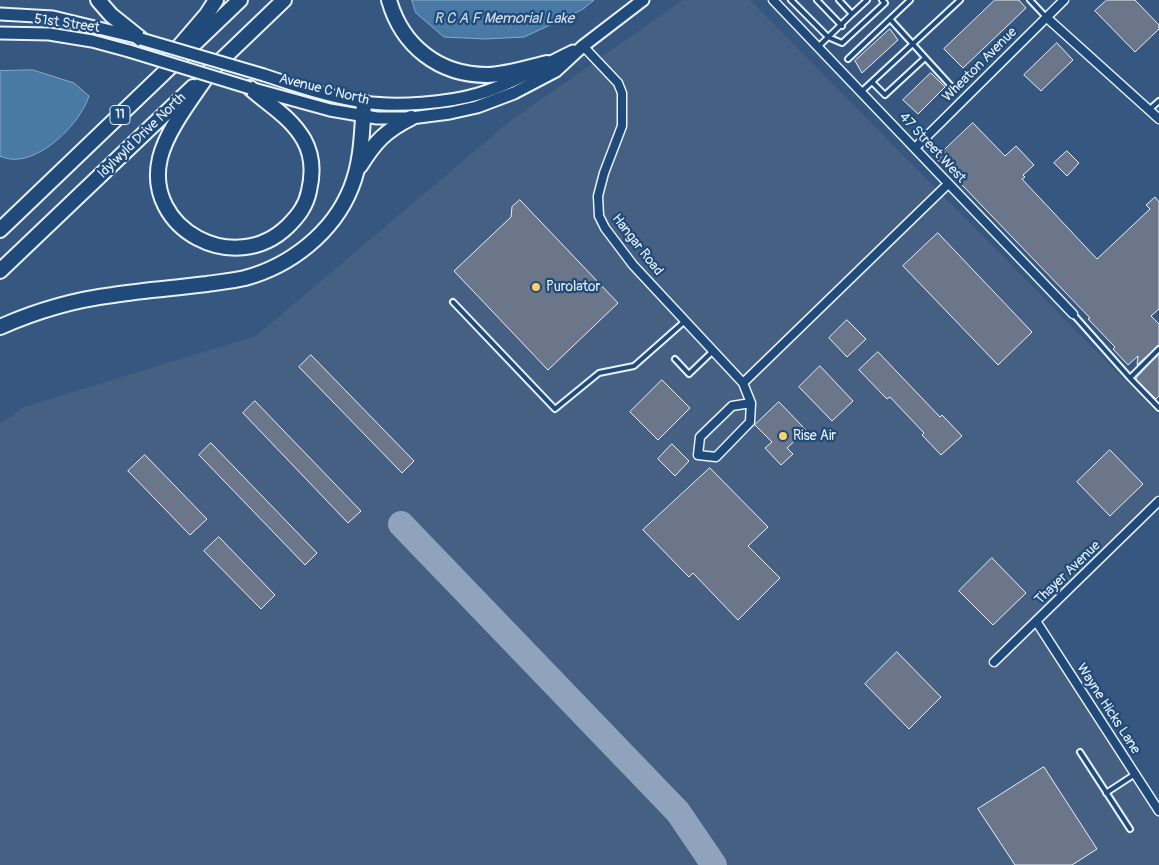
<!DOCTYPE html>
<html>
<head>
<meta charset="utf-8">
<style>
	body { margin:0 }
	canvas { display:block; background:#36577f }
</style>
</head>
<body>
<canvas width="1159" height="865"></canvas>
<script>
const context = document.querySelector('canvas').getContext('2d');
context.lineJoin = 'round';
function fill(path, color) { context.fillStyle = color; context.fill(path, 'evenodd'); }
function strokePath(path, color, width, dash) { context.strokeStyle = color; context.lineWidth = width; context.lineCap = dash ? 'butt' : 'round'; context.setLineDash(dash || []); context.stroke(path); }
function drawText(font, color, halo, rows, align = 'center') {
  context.font = font + ' Pangolin,sans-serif'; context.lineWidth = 4.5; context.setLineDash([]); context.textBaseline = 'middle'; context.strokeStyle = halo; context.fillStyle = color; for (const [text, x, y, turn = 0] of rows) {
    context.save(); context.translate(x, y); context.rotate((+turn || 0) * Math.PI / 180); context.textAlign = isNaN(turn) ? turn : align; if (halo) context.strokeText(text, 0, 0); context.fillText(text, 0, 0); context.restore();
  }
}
fill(new Path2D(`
	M683,0H750L1159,415V501L1036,621L1159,801V865H0V424L24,407L256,336L509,122Z`), '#466083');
const water = new Path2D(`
	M412,0H594L583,9L561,20L524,37L485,39L444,37L416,13Z
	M33,70L74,83L89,96C80,125 33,172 0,156V71Z`);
fill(water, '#487aa5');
strokePath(water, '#88aac6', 1);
strokePath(new Path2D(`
	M401,524L678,812L714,865`), '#8fa4bc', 26);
const building = new Path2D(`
	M995,0H1019L1026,8L963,68L944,49Z
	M1107,0H1135L1159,25V29L1135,52L1095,11Z
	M890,29L898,40L862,73L855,61Z
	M1057,43L1073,60L1041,91L1024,75Z
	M931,73L945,87L918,114L903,100Z
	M973,123L1005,156L1016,146L1034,165L1023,175L1025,177L1022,179L1097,259L1150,209L1146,205L1155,197L1159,202V309L1151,316L1159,324V345L1137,365L1138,356L1128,365L1113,349L1115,347L1088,319L1090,318L936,158Z
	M1067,151L1079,163L1067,176L1054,163Z
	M520,200L618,303L548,370L454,271L511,217L512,207Z
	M938,233L1032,332L998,365L903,266Z
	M847,320L866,339L847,357L829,338Z
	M878,352L940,417L942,415L962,436L941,455L922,435L924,433L890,397L887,399L859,370Z
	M1159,354V396L1156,399L1136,379L1137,377Z
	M311,355L414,461L402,473L299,367Z
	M820,366L853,401L832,421L799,387Z
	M662,380L690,408L658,440L630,412Z
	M255,401L361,511L348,523L243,413Z
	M779,402L806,430L787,448L793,454L781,465L765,448L772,442L755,425Z
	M211,443L317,553L305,565L199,455Z
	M672,444L689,461L675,476L658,459Z
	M1110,450L1143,484L1110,516L1077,482Z
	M145,455L207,519L190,535L128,471Z
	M710,468L768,527L748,546L780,578L738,620L693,573L689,577L643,530Z
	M219,537L275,595L261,609L204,551Z
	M992,558L1026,593L993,625L959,591Z
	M897,652L941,697L909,729L865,684Z
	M1044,767L1097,849L1072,865H1015L978,809Z`);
fill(building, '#6c768b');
strokePath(building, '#e8f1f8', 1);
const service = new Path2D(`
	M791,0L828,37L842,43L885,3L882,0
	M817,0L842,26
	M1030,0L1046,17
	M852,14L867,0
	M890,19L951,86
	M818,47L852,14L839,0
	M848,59L910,0
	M872,82L885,95L925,58
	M861,92L960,0
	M1150,109L1159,101
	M453,302L555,409L599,373L634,366L685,321
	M1073,314L1130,378L1159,408
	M675,359L689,374L713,351
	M1130,378L1159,349
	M1080,752L1130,829
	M1106,793L1135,774`);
const minor = new Path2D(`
	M773,0L1073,314
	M1046,17L1159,119
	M583,46L618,83L622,93V126L604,173L598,196L599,216L605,228L633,265L743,383
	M915,148L1064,0
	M751,403L732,406L700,437L698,455L716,457L750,422L751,403L743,383L948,184
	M1036,621L1159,811
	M994,662L1159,501`);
const secondary = new Path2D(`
	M0,14L53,17L140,38
	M0,33L49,34L92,41L129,51
	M264,75C297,86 330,97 364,102C397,107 447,103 478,94C511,84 542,66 573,51
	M250,88L330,110L377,118H411L450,113L477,107L514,93L556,71L583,46L643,0`);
const motorway = new Path2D(`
	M98,0L111,15L141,39
	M389,0C402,46 439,75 487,75C504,75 530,67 547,63
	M171,56L207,14L216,0
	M211,70C194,96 167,129 160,158C143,229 235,278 288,226C298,216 306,206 309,191C313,174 313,156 304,140C291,117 269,105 250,88
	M210,71L284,0
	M360,166C375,142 385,131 411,118
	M0,230L240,0
	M0,271L193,87
	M0,327C36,311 73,300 113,295C144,290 176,288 207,284C220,282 232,281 245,278C290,266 333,233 351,188C362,161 362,131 364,102`);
strokePath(service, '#e8f1f8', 8);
strokePath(minor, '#e8f1f8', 11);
strokePath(secondary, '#e8f1f8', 15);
strokePath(motorway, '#e8f1f8', 18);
strokePath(service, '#1f4a7a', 4);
strokePath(minor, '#1f4a7a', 8);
strokePath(secondary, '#1f4a7a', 11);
strokePath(motorway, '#1f4a7a', 14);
const secondaryBridge = new Path2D(`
	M141,39L264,75
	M129,51L250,88`);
strokePath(secondaryBridge, '#e8f1f8', 15, []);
strokePath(secondaryBridge, '#1f4a7a', 11);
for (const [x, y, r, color] of [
	[536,287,5,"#ffd166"],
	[783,436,5,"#ffd166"]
]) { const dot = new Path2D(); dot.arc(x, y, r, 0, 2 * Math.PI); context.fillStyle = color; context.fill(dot); strokePath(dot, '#1f4a7a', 2); }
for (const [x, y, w] of [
	[120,115,20]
]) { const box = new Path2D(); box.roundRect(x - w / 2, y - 9.5, w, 19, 4); context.fillStyle = '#1f4a7a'; context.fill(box); strokePath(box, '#e8f1f8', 1); }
drawText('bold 12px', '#e8f1f8', null, [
	["11",120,115]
]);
drawText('14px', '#e8f1f8', '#1f4a7a', [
	["51st Street",67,24,8],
	["Wheaton Avenue",980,65,-45],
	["Avenue C North",324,90,14],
	["Idylwyld Drive North",142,136,-44],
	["47 Street West",932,148,47],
	["Hangar Road",637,245,52],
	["Thayer Avenue",1068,573,-44],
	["Wayne Hicks Lane",1108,709,57]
]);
drawText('14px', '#e8f1f8', '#1f4a7a', [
	["Purolator",546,287],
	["Rise Air",793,436]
], 'left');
drawText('italic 15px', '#d0dfec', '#1f4a7a', [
	["R C A F Memorial Lake",504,19]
]);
</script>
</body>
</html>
